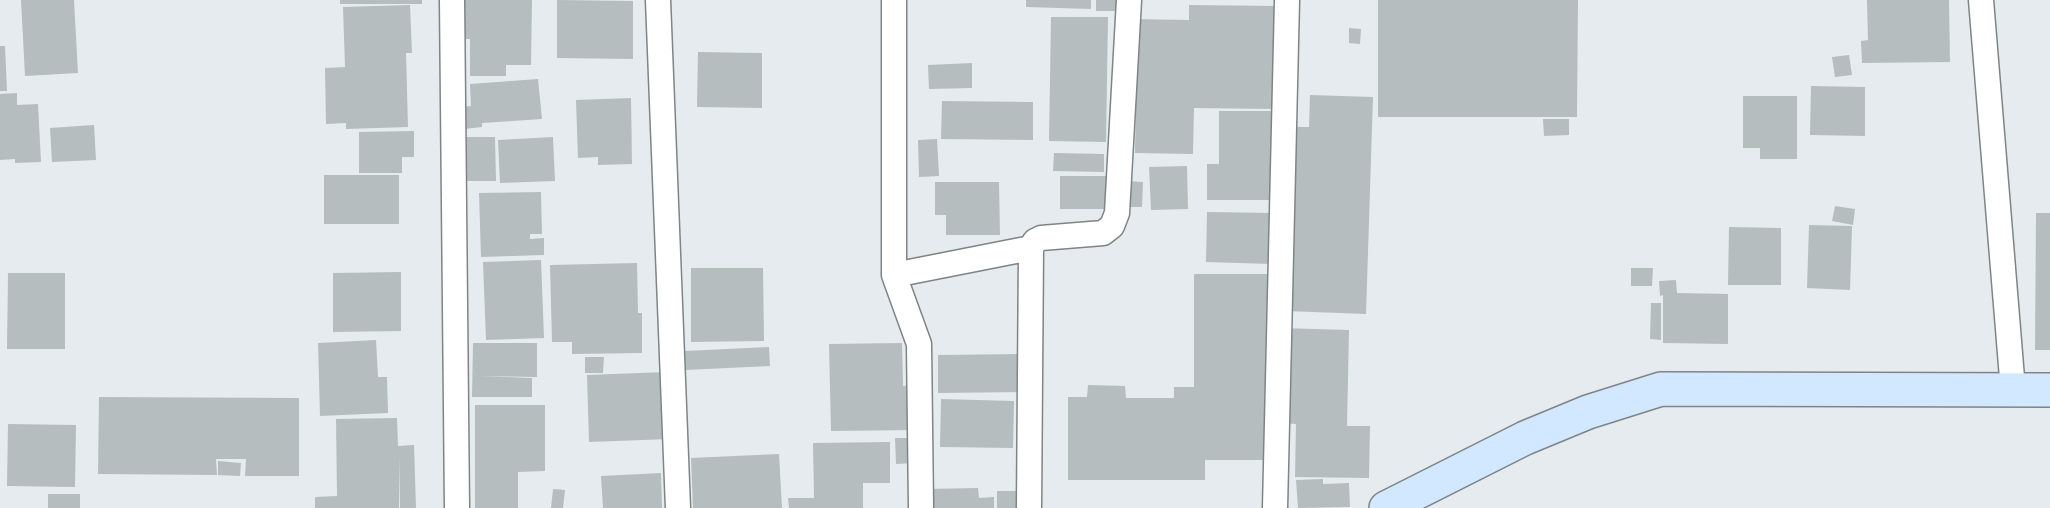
<!DOCTYPE html>
<html>
<head>
<meta charset="utf-8">
<style>
	body { margin:0 }
	canvas { display:block; background:#e5ebee }
</style>
</head>
<body>
<canvas width="2050" height="508"></canvas>
<script>
const context = document.querySelector('canvas').getContext('2d');
context.lineJoin = 'round';
function fill(path, color) { context.fillStyle = color; context.fill(path, 'evenodd'); }
function strokePath(path, color, width, dash) { context.strokeStyle = color; context.lineWidth = width; context.lineCap = dash ? 'butt' : 'round'; context.setLineDash(dash || []); context.stroke(path); }
fill(new Path2D(`
	M21,0H74L78,73L25,76Z
	M340,0H422V4H340Z
	M460,0H532L531,65H506V76H470V39H460Z
	M557,0L633,1V59L557,58Z
	M1026,0H1091V9L1026,7Z
	M1096,0H1124V11H1096Z
	M1378,0H1578L1577,117H1378Z
	M1867,0H1949L1950,62L1862,63L1861,41L1868,40Z
	M410,5L412,53H406L408,127L346,129V123L326,124L325,68L345,67L343,7Z
	M1189,5L1278,6L1276,109L1194,108L1193,154L1135,153L1136,99H1130L1131,19L1189,20Z
	M1051,17H1108L1106,142L1049,141Z
	M1349,28L1361,29L1360,44L1349,43Z
	M0,46H5L7,91H0Z
	M698,52L762,53V108L697,107Z
	M1849,55L1852,75L1835,77L1832,57Z
	M972,63V88L929,89L928,65Z
	M538,79L542,119L482,123V127L464,129L463,107L471,106L470,84Z
	M1811,86L1865,87V136L1810,135Z
	M17,93V105L38,104L41,162L15,163V159L0,160V94Z
	M1310,95L1373,97L1366,314L1286,311L1296,127H1309Z
	M1743,96H1797V159H1760V148H1743Z
	M631,98L632,164L598,165V157L578,158L576,100Z
	M942,101L1033,102V140L941,139Z
	M1219,111H1277V200H1207V164H1219Z
	M1543,119H1569V135L1544,136Z
	M94,125L96,160L52,162L50,128Z
	M414,131V157H402V173H359V132Z
	M458,137H495L496,181H458Z
	M553,137L555,181L500,183L498,140Z
	M937,139L939,176L919,177L918,140Z
	M1054,153L1104,154V172L1053,171Z
	M1187,166L1188,209L1151,210L1149,167Z
	M324,175H399V224H324Z
	M1060,176H1112L1111,209H1060Z
	M1127,181L1143,182L1142,207H1126Z
	M935,182H999L1000,235H946V215H935Z
	M541,192L542,234H530V239L544,238V255L481,257L479,193Z
	M1835,206L1855,209L1853,225L1832,221Z
	M1207,212L1273,213L1272,264L1206,262Z
	M2036,213H2050V350H2035Z
	M1809,225L1852,226L1850,290L1807,288Z
	M1729,227L1781,228V285H1728Z
	M541,260L544,338L486,340L483,262Z
	M637,263L638,313H642V353L572,354V342H552L550,265Z
	M691,268H763L764,341L691,342Z
	M1631,268H1653L1652,286H1631Z
	M401,272V331L333,332V273Z
	M8,273H65V349H7Z
	M1194,274H1268L1270,460H1205V480H1068V397H1087L1088,385L1125,386L1126,398H1174V387H1194Z
	M1676,280L1677,293L1728,294V344L1663,343V295L1660,296L1659,281Z
	M1651,303H1661V340L1650,339Z
	M1280,328L1349,330L1347,426H1370L1369,478L1295,477L1296,424L1278,423Z
	M376,340L378,377H387L388,413L320,416L318,343Z
	M473,343H537V377L479,376L532,378V397H472Z
	M902,343L903,386L914,385L915,430L831,431L829,344Z
	M769,347L770,366L685,370L684,351Z
	M1023,354V392L938,393V355Z
	M585,357H604L603,373H585Z
	M666,372L669,439L589,442L587,375Z
	M99,397L299,398V476H245L246,459H216L217,475L98,474Z
	M941,399L1014,401L1013,448L940,447Z
	M475,405H545V471L518,472V508H475Z
	M397,418L398,446L414,445L416,508H400L399,456V508H315V497L337,496L336,419Z
	M8,424L76,425L75,487L7,486Z
	M895,438H914L915,463L896,464Z
	M890,442V483H863V508H789L788,498H814L813,443Z
	M779,454L782,508H693L691,458Z
	M218,461L241,463L240,476L218,475Z
	M661,473L662,508H603L601,476Z
	M1323,479V484L1349,483L1350,507L1298,508L1296,480Z
	M978,488L979,498L994,497V508H927L926,489Z
	M553,489L565,490L563,508H551Z
	M997,491H1022L1021,508H997Z
	M48,494H80V508H48Z`), '#b6bdbf');
const street = new Path2D(`
	M452,0L457,508
	M658,0L678,508
	M894,0V275L919,344L921,508
	M1981,0L2013,390
	M894,275L1031,248
	M1029,508L1031,248L1035,241L1041,238L1103,233L1112,226L1117,213L1129,0
	M1275,508L1287,0`);
const secondary = new Path2D(`
	M1386,508L1525,438L1588,412L1661,389L2050,390`);
strokePath(street, '#7f8487', 27);
strokePath(secondary, '#7f8487', 36);
strokePath(street, '#fff', 24);
strokePath(secondary, '#d2e8ff', 33);
</script>
</body>
</html>
